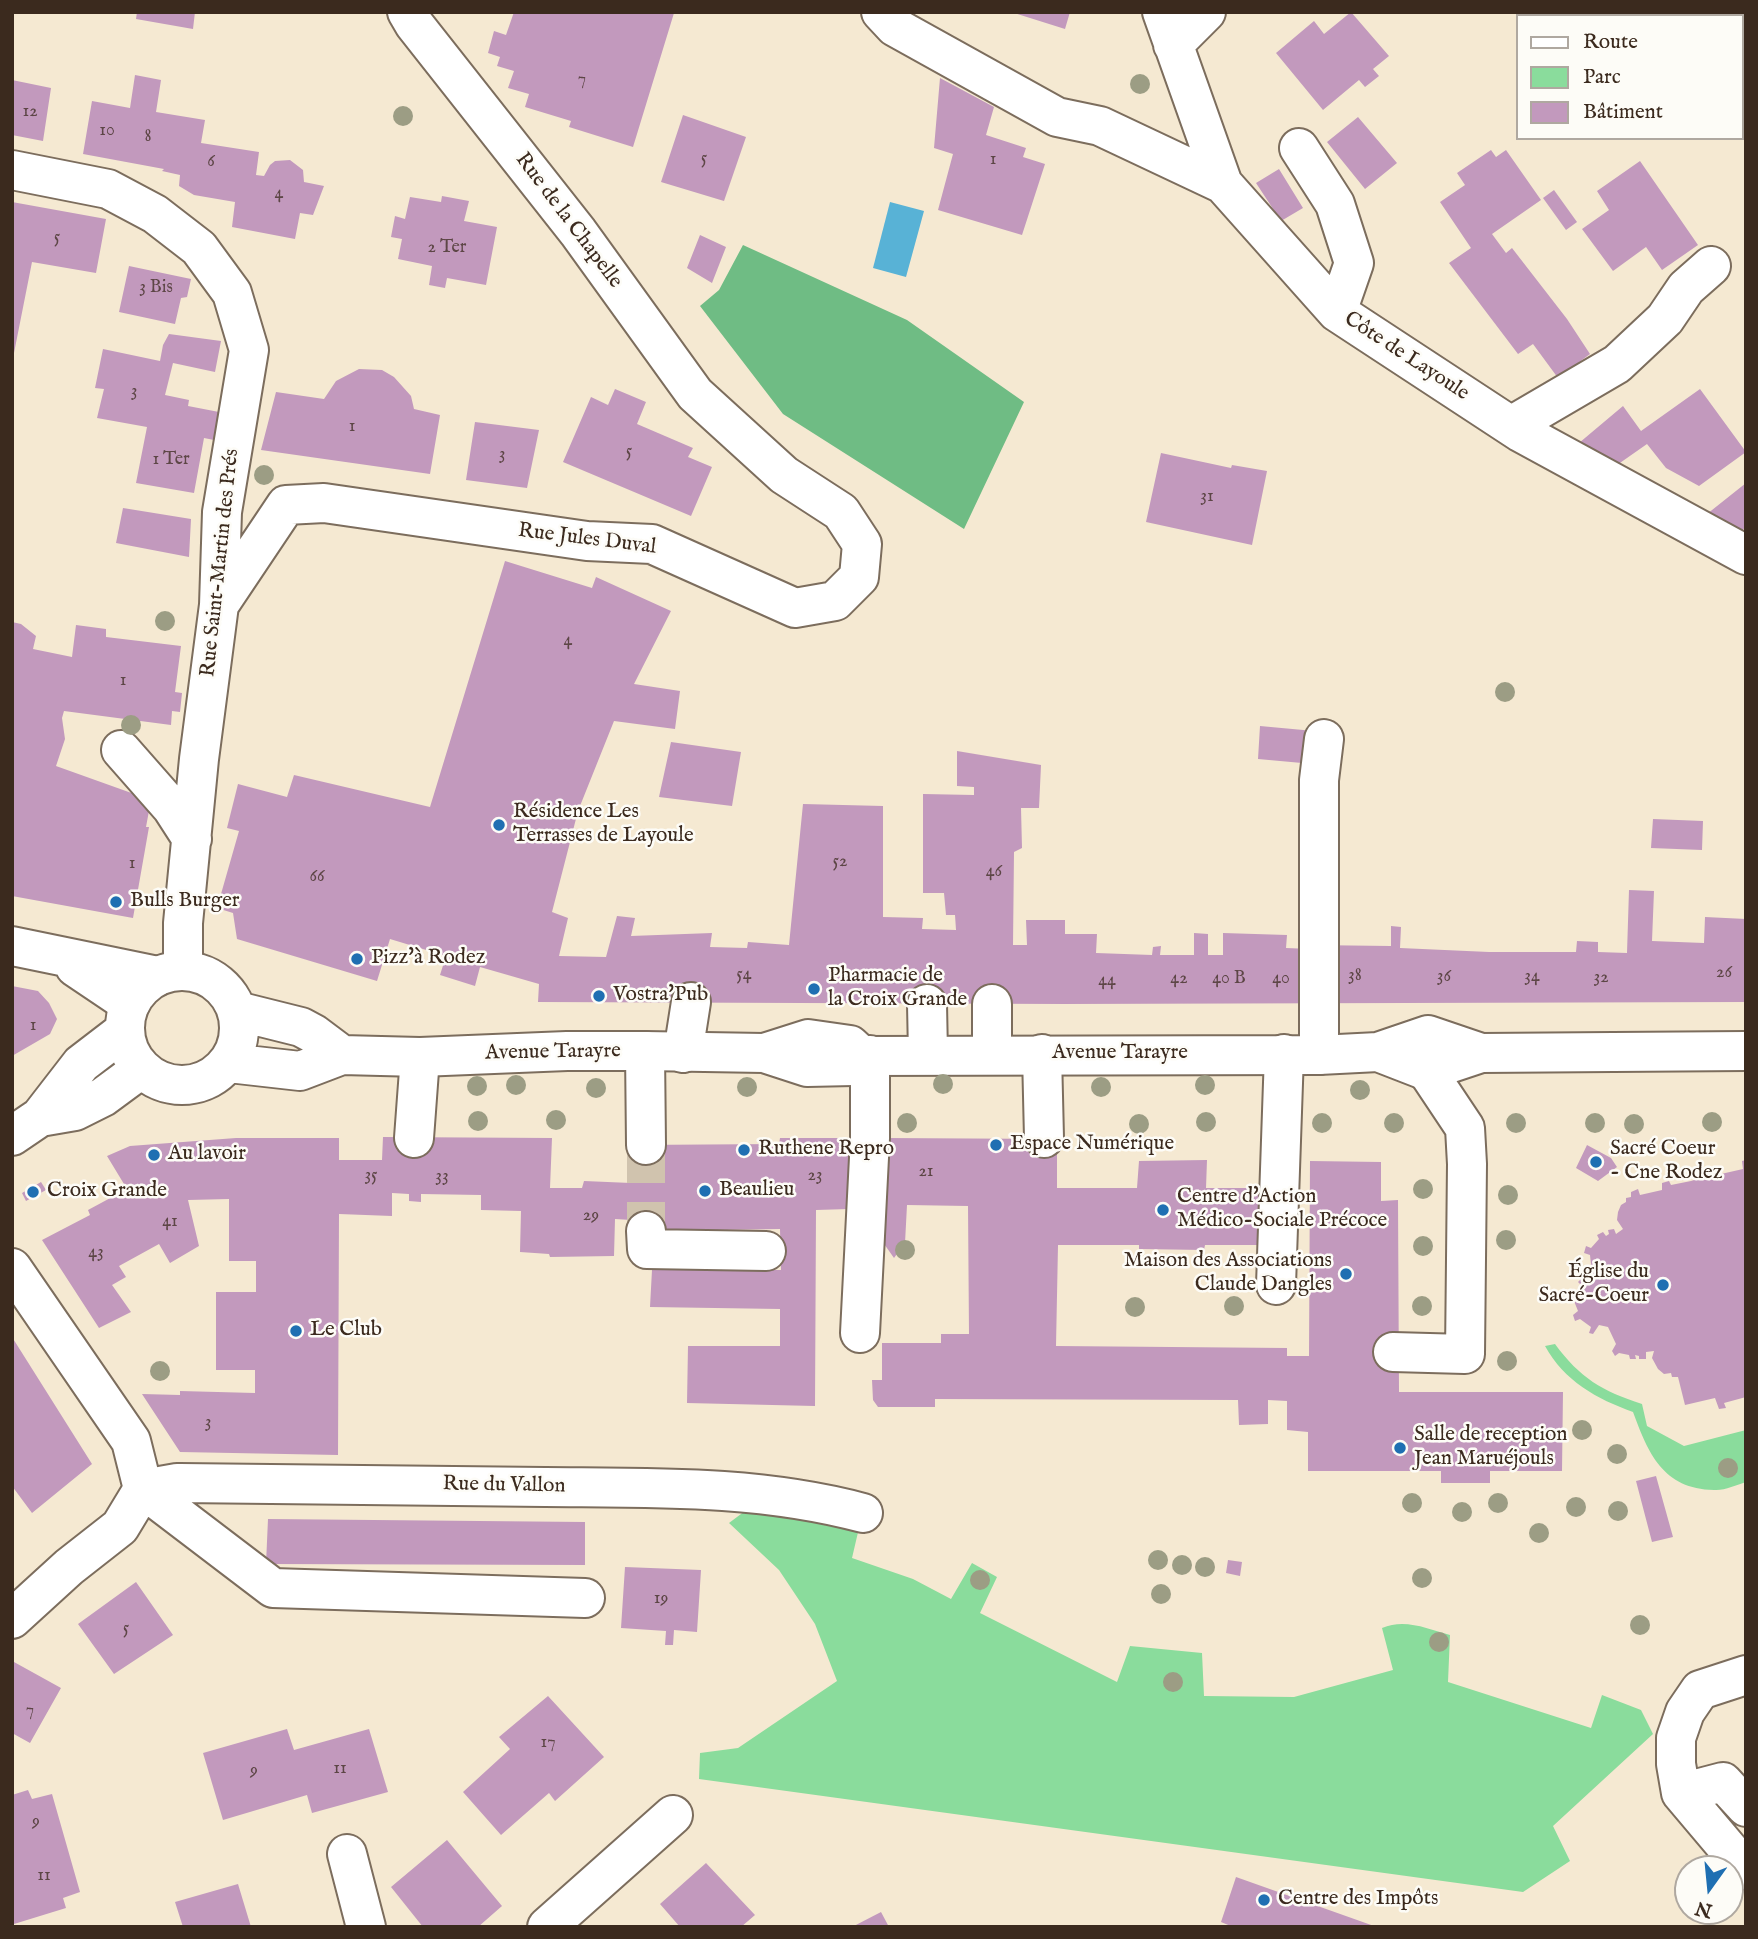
<!DOCTYPE html>
<html>
<head>
<meta charset="utf-8">
<style>
	body { margin:0 }
	#map { position:relative; width:1758px; height:1939px; overflow:hidden; background:#f5e9d2; font-family:"IM FELL English",serif }
	canvas { display:block }
	.frame { position:absolute; inset:0; border:14px solid #3b2a1e; pointer-events:none }
	.legend { position:absolute; left:1516px; top:14px; width:228px; height:126px; box-sizing:border-box; background:#fdfcf7; border:2px solid #afa8a0; margin:0; padding:9px 12px; list-style:none; font-size:21px; color:#3b2a1e }
	.legend li { display:flex; align-items:center; gap:14px; height:35px }
	.legend b { width:35px; border:2px solid #afa8a0 }
	.north { position:absolute; left:1674px; top:1855px; width:70px; height:70px; box-sizing:border-box; background:#fdfcf7; border:2px solid #afa8a0; border-radius:50%; rotate:195deg; font-size:19px; font-weight:700; line-height:28px; text-align:center; color:#3b2a1e }
	.north::after { content:''; display:block; margin:auto; width:24px; height:32px; background:#1f6fb2; clip-path:polygon(50% 0,100% 100%,50% 72%,0 100%) }
</style>
</head>
<body>
<div id="map">
<canvas width="1758" height="1939"></canvas>
<div class="frame"></div>
<ul class="legend">
<li><b style="height:9px;background:#fff"></b>Route</li>
<li><b style="height:19px;background:#8adc9c"></b>Parc</li>
<li><b style="height:19px;background:#c299bd"></b>Bâtiment</li>
</ul>
<div class="north">N</div>
</div>
<script>
const context = document.querySelector('canvas').getContext('2d');
context.lineJoin = 'round';
function fill(path, color) { context.fillStyle = color; context.fill(path, 'evenodd'); }
function strokePath(path, color, width, dash) { context.strokeStyle = color; context.lineWidth = width; context.lineCap = dash ? 'butt' : 'round'; context.setLineDash(dash || []); context.stroke(path); }
function drawText(font, color, halo, rows, align = 'center') {
  context.font = font + ' "IM FELL English",serif'; context.lineWidth = 5; context.setLineDash([]); context.textBaseline = 'middle'; context.strokeStyle = halo; context.fillStyle = color; for (const [text, x, y, turn = 0] of rows) {
    context.save(); context.translate(x, y); context.rotate((+turn || 0) * Math.PI / 180); context.textAlign = isNaN(turn) ? turn : align; if (halo) context.strokeText(text, 0, 0); context.fillText(text, 0, 0); context.restore();
  }
}
fill(new Path2D(`
	M1555,1344C1580,1378 1602,1391 1642,1404L1647,1426L1684,1446L1746,1430V1482C1736,1485 1724,1491 1714,1490C1663,1489 1648,1453 1633,1412C1597,1399 1564,1381 1545,1346Z
	M745,1511L859,1528L852,1558L913,1579L951,1599L972,1563L997,1577L980,1613L1117,1682L1130,1646L1202,1653L1204,1696L1294,1697L1393,1670L1382,1628C1405,1618 1428,1629 1450,1635L1448,1682L1591,1728L1602,1695L1641,1710L1653,1734L1553,1826L1570,1861L1523,1892L699,1779L700,1753L738,1748L837,1681L815,1624L779,1570L729,1523Z`), '#8adc9c');
fill(new Path2D(`
	M743,245L907,320L1024,402L964,529L783,414L700,306L719,290Z`), '#6fbc84');
fill(new Path2D(`
	M890,202L924,211L906,277L873,268Z`), '#58b2d6');
fill(new Path2D(`
	M137,12H195L193,29L136,19Z
	M514,12L674,13L633,147L569,127L571,121L525,107L529,94L508,88L514,71L497,66L500,57L488,53L494,31L506,35Z
	M1011,12H1070L1065,29Z
	M1351,12L1389,56L1373,69L1379,76L1365,87L1359,80L1323,110L1276,53L1314,21L1324,34Z
	M135,75L161,80L156,112L205,120L201,143L259,152L256,175L264,176L270,165L275,161L290,160L303,170L304,182L324,186L313,215L300,213L295,239L232,227L235,202L194,195L179,186L180,175L162,171L164,169L83,154L92,101L130,108Z
	M940,78L994,107L986,135L1026,148L1023,157L1045,164L1022,235L938,210L953,154L934,148Z
	M12,80L51,88L43,141L12,135Z
	M683,115L746,137L724,201L661,182Z
	M1358,117L1397,163L1365,189L1327,142Z
	M1491,150L1496,157L1506,150L1541,200L1492,234L1506,253L1512,248L1567,319L1590,354L1558,378L1533,344L1518,354L1449,263L1471,248L1440,202L1465,185L1457,173Z
	M1640,161L1698,245L1662,270L1646,247L1613,271L1582,229L1609,210L1597,191Z
	M1279,169L1303,208L1281,221L1256,183Z
	M1554,190L1577,222L1566,230L1543,198Z
	M442,196L469,201L464,221L497,227L486,285L447,278L445,288L429,285L432,266L398,259L402,239L391,237L395,216L405,219L410,197L441,202Z
	M12,202L106,219L96,273L32,262L14,353Z
	M700,235L726,247L712,283L687,268Z
	M129,266L191,279L187,297L181,298L175,324L119,312Z
	M169,334L221,341L215,372L173,363L165,395L189,400L188,406L219,412L214,440L204,438L194,493L136,483L147,427L97,418L104,389L95,388L103,349L160,361L163,345Z
	M359,369L382,370L394,377L411,396L414,409L440,415L430,474L261,450L276,392L324,399L336,381Z
	M615,389L646,402L637,424L693,448L688,457L712,467L691,516L563,462L591,397L608,405Z
	M1700,389L1746,452L1699,486L1666,468L1647,444L1617,465L1579,443L1623,406L1641,431Z
	M475,422L539,430L527,488L466,480Z
	M1161,453L1231,468L1232,465L1267,471L1252,545L1146,522Z
	M1746,483V526L1738,536L1707,514Z
	M123,508L191,519L189,557L116,543Z
	M505,561L592,588L596,577L671,611L634,684L680,691L675,729L614,721L578,811L552,912L568,918L559,956L606,957L617,916L635,918L631,936L712,933L710,947L747,948L748,942L789,945L803,804L883,806V917L923,918L922,929L956,930L955,915H946L944,893H923V794L974,795V787L957,786V751L1041,765L1039,808H1021L1022,848L1014,852L1013,945H1027L1026,920H1065V934H1097L1096,953L1152,955L1153,947L1161,946L1160,955H1194V933L1208,934V955H1223V933L1287,935L1286,948L1311,949L1310,945L1391,946V926L1401,927L1400,948L1489,952H1576L1577,941L1598,942V952L1627,953L1629,890L1654,891L1652,941L1704,943L1705,917L1746,919V1002L1064,1004L538,1002L539,984L480,967L475,986L440,975L446,956L390,939L377,981L237,939L233,913L217,908L239,831L227,828L238,784L287,797L294,775L430,807Z
	M12,622L21,624L36,636L33,649L72,657L76,625L106,629V637L181,646L175,692L182,693L180,712L172,711L171,725L64,711L62,718L65,739L56,766L151,800L146,827H149L133,918L12,896Z
	M1260,726L1314,731L1313,764L1258,759Z
	M671,742L741,752L732,806L659,797Z
	M1653,819L1703,821L1702,850L1651,848Z
	M12,986L38,991L49,1003L57,1019L50,1034L12,1056Z
	M383,1137L552,1138L550,1188H582L584,1181L631,1183L633,1145L779,1144L780,1138H852L849,1209L816,1210L815,1406L687,1403L688,1346H780V1309L650,1307L652,1270H781L780,1229L717,1230V1236H694L693,1230H631V1220L615,1219L614,1256L550,1257L549,1254L520,1252L521,1211L481,1210V1195L421,1194V1202L409,1201V1194L392,1193V1216L339,1214L338,1455L180,1452L142,1394L180,1395V1391L255,1393V1370H216V1292H256V1261H229V1199L188,1200L199,1246L170,1263L159,1244L119,1266L126,1277L112,1285L131,1312L99,1328L42,1240L90,1215L88,1210L127,1189L107,1156L130,1146L236,1138H339V1160H382Z
	M884,1138L1057,1139V1188H1137L1139,1161L1207,1160L1206,1188H1269L1271,1245H1205L1204,1250L1139,1249V1245H1058L1056,1346L1287,1348V1356H1309L1310,1161L1381,1162V1201L1398,1200L1399,1392H1563L1562,1471H1490V1483H1441V1471H1308V1432L1287,1430V1401L1268,1400V1424L1239,1425L1238,1400L935,1399V1407H878L873,1400L872,1380H882V1343H941V1334H969L968,1206L907,1205L905,1243L894,1258L882,1241Z
	M1587,1145L1611,1158L1617,1167L1598,1181L1576,1168Z
	M1746,1160V1397L1724,1403L1726,1408L1719,1409L1715,1398L1685,1405L1678,1377H1672L1671,1373L1664,1374L1658,1369L1652,1358L1654,1351L1646,1352V1359H1639V1356L1635,1355L1636,1359H1630L1629,1355L1619,1353L1615,1356L1612,1351L1616,1344L1608,1327L1599,1325L1593,1334L1589,1333L1591,1327L1580,1319L1575,1321L1573,1315L1578,1311L1574,1301L1571,1300L1572,1295L1576,1297L1582,1286L1578,1282L1582,1278L1590,1284L1595,1278L1592,1274L1590,1255L1584,1253L1586,1246L1591,1248L1599,1239L1597,1235L1603,1232L1606,1236L1609,1234L1608,1230L1614,1229L1616,1234L1623,1229L1617,1220L1618,1212L1621,1205L1626,1202V1198L1631,1197V1192L1638,1189L1640,1195L1662,1190V1183L1669,1181L1671,1185L1691,1181L1710,1175L1709,1171L1719,1168L1721,1174L1743,1169L1742,1161Z
	M41,1182L46,1190L26,1201L22,1193Z
	M12,1337L92,1464L32,1513L12,1486Z
	M1656,1476L1673,1537L1652,1542L1636,1481Z
	M268,1519L585,1522V1565L266,1564Z
	M1228,1560L1242,1562L1240,1576L1226,1573Z
	M625,1567L701,1570L697,1632L674,1630L673,1645H665L666,1631L621,1628Z
	M136,1582L173,1635L114,1674L78,1624Z
	M14,1662L61,1688L30,1743L12,1733V1666Z
	M548,1696L604,1757L555,1801L549,1793L501,1835L463,1792L510,1749L499,1737Z
	M287,1729L294,1750L369,1729L388,1792L312,1813L307,1795L223,1820L203,1753Z
	M28,1790L32,1799L52,1794L80,1892L63,1898L66,1908L14,1924L12,1916V1795Z
	M447,1840L502,1906L478,1927H423L391,1887Z
	M706,1863L755,1915L741,1927H680L660,1904Z
	M1236,1877L1374,1926V1927H1233L1221,1922Z
	M238,1884L251,1927H183L175,1902Z
	M881,1912L889,1927H852Z`), '#c299bd');
strokePath(new Path2D(`
	M646,1145V1231`), '#d0c3ae', 38, [38, 19]);
const minor = new Path2D(`
	M881,12L895,27L1057,117L1100,126L1223,184
	M1162,12L1223,184L1337,312L1520,432L1746,555
	M1173,45L1206,12
	M1299,148L1335,204L1354,263L1337,312
	M12,170L108,189L155,214L199,248L232,293L249,350L222,512L219,605L199,759L183,923V971
	M1511,426L1617,364L1665,319L1686,288L1711,266
	M219,605L286,505L324,503L587,541L652,544L795,608L835,601L859,577L862,544L841,512L784,475L695,394L578,232L414,24L407,12
	M121,750L172,808L192,839
	M12,946L158,976
	M75,967L130,1004
	M927,1004L928,1054
	M645,1051L646,1145
	M683,1053L691,1002
	M992,1054V1004
	M1042,1054L1044,1138
	M1319,1055V780L1324,739
	M414,1138L420,1057
	M646,1231L647,1249L766,1251
	M12,1268L131,1441L143,1489L120,1527L69,1567L12,1619
	M1276,1285L1284,1054
	M860,1333L870,1138V1055
	M1393,1352L1465,1354L1467,1164L1465,1128L1427,1071
	M143,1489L177,1483C300,1484 423,1486 545,1487C652,1488 759,1485 863,1513
	M143,1489L273,1588L585,1598
	M1746,1675L1700,1690L1685,1712L1676,1738V1764L1681,1793L1746,1870
	M1681,1793L1723,1782L1746,1807
	M347,1854L366,1927
	M547,1927L673,1815`);
const major = new Path2D(`
	M125 1028a57 57 0 1 1 114 0a57 57 0 1 1-114 0Z
	M237,1011L301,1027L314,1034L342,1055
	M1378,1052L1427,1071L1481,1053L1746,1051
	M764,1053L808,1039L850,1045L862,1056L1319,1055L1378,1052L1428,1035L1481,1053
	M229,1063L300,1071L342,1055L420,1057L567,1051H645L764,1053L807,1067L853,1066L861,1057
	M40,1117L75,1111L103,1097L141,1069
	M12,1136L40,1117L81,1064L124,1031`);
strokePath(minor, '#7c6d5d', 42);
strokePath(major, '#7c6d5d', 42);
strokePath(minor, '#fff', 38);
strokePath(major, '#fff', 38);
context.fillStyle = '#9c9d84';
for (const [x, y] of [
	[1140,84],
	[403,116],
	[264,475],
	[165,621],
	[1505,692],
	[131,725],
	[943,1084],
	[516,1085],
	[1205,1085],
	[477,1086],
	[747,1087],
	[1101,1087],
	[596,1088],
	[1360,1090],
	[556,1120],
	[478,1121],
	[1206,1122],
	[1712,1122],
	[907,1123],
	[1322,1123],
	[1394,1123],
	[1516,1123],
	[1595,1123],
	[1139,1124],
	[1634,1124],
	[1423,1189],
	[1508,1195],
	[1506,1240],
	[1423,1246],
	[905,1250],
	[1234,1306],
	[1422,1306],
	[1135,1307],
	[1507,1361],
	[160,1371],
	[1582,1430],
	[1617,1454],
	[1728,1468],
	[1412,1503],
	[1498,1503],
	[1576,1507],
	[1618,1511],
	[1462,1512],
	[1539,1533],
	[1158,1560],
	[1182,1565],
	[1205,1567],
	[1422,1578],
	[980,1580],
	[1161,1594],
	[1640,1625],
	[1439,1642],
	[1173,1682]
]) { context.beginPath(); context.arc(x, y, 10, 0, 2 * Math.PI); context.fill(); }
for (const [x, y, r, color] of [
	[499,825,7,"#1f6fb2"],
	[116,902,7,"#1f6fb2"],
	[357,959,7,"#1f6fb2"],
	[814,989,7,"#1f6fb2"],
	[599,996,7,"#1f6fb2"],
	[996,1145,7,"#1f6fb2"],
	[744,1150,7,"#1f6fb2"],
	[154,1155,7,"#1f6fb2"],
	[1596,1162,7,"#1f6fb2"],
	[705,1191,7,"#1f6fb2"],
	[33,1192,7,"#1f6fb2"],
	[1163,1210,7,"#1f6fb2"],
	[1346,1274,7,"#1f6fb2"],
	[1663,1285,7,"#1f6fb2"],
	[296,1331,7,"#1f6fb2"],
	[1400,1448,7,"#1f6fb2"],
	[1264,1900,7,"#1f6fb2"]
]) { const dot = new Path2D(); dot.arc(x, y, r, 0, 2 * Math.PI); context.fillStyle = color; context.fill(dot); strokePath(dot, '#fdfcf7', 2.5); }
drawText('18px', '#5d4646', null, [
	["7",582,80],
	["12",30,112],
	["10",107,131],
	["8",148,137],
	["5",704,159],
	["1",993,160],
	["6",211,162],
	["4",279,194],
	["5",57,238],
	["2 Ter",447,248],
	["3 Bis",156,288],
	["3",134,392],
	["1",352,427],
	["5",629,452],
	["3",502,455],
	["1 Ter",171,460],
	["31",1207,497],
	["4",568,641],
	["1",123,681],
	["52",840,862],
	["1",132,864],
	["46",994,872],
	["66",317,877],
	["26",1724,973],
	["54",744,975],
	["38",1355,976],
	["36",1444,977],
	["34",1532,977],
	["32",1601,978],
	["42",1179,979],
	["40 B",1229,979],
	["40",1281,979],
	["44",1107,981],
	["1",33,1026],
	["21",926,1172],
	["35",371,1176],
	["23",815,1176],
	["33",442,1177],
	["29",591,1216],
	["41",170,1222],
	["43",96,1253],
	["3",208,1423],
	["19",661,1599],
	["5",126,1629],
	["7",30,1711],
	["17",548,1743],
	["11",340,1769],
	["9",254,1771],
	["9",36,1822],
	["11",44,1876]
]);
drawText('21px', '#3b2a1e', '#fdfcf7', [
	["Rue de la Chapelle",568,221,53],
	["Côte de Layoule",1406,357,33],
	["Rue Jules Duval",587,540,7],
	["Rue Saint-Martin des Prés",221,563,-84],
	["Avenue Tarayre",553,1053,-1],
	["Avenue Tarayre",1120,1054],
	["Rue du Vallon",504,1486,1]
]);
drawText('21px', '#3b2a1e', '#fdfcf7', [
	["Résidence Les",513,813],
	["Terrasses de Layoule",513,837],
	["Bulls Burger",130,902],
	["Pizz'à Rodez",371,959],
	["Pharmacie de",828,977],
	["la Croix Grande",828,1001],
	["Vostra'Pub",613,996],
	["Espace Numérique",1010,1145],
	["Ruthene Repro",758,1150],
	["Sacré Coeur",1610,1150],
	["- Cne Rodez",1610,1174],
	["Au lavoir",168,1155],
	["Beaulieu",719,1191],
	["Croix Grande",47,1192],
	["Centre d'Action",1177,1198],
	["Médico-Sociale Précoce",1177,1222],
	["Maison des Associations",1332,1262,"right"],
	["Claude Dangles",1332,1286,"right"],
	["Église du",1649,1273,"right"],
	["Sacré-Coeur",1649,1297,"right"],
	["Le Club",310,1331],
	["Salle de reception",1414,1436],
	["Jean Maruéjouls",1414,1460],
	["Centre des Impôts",1278,1900]
], 'left');
</script>
</body>
</html>
